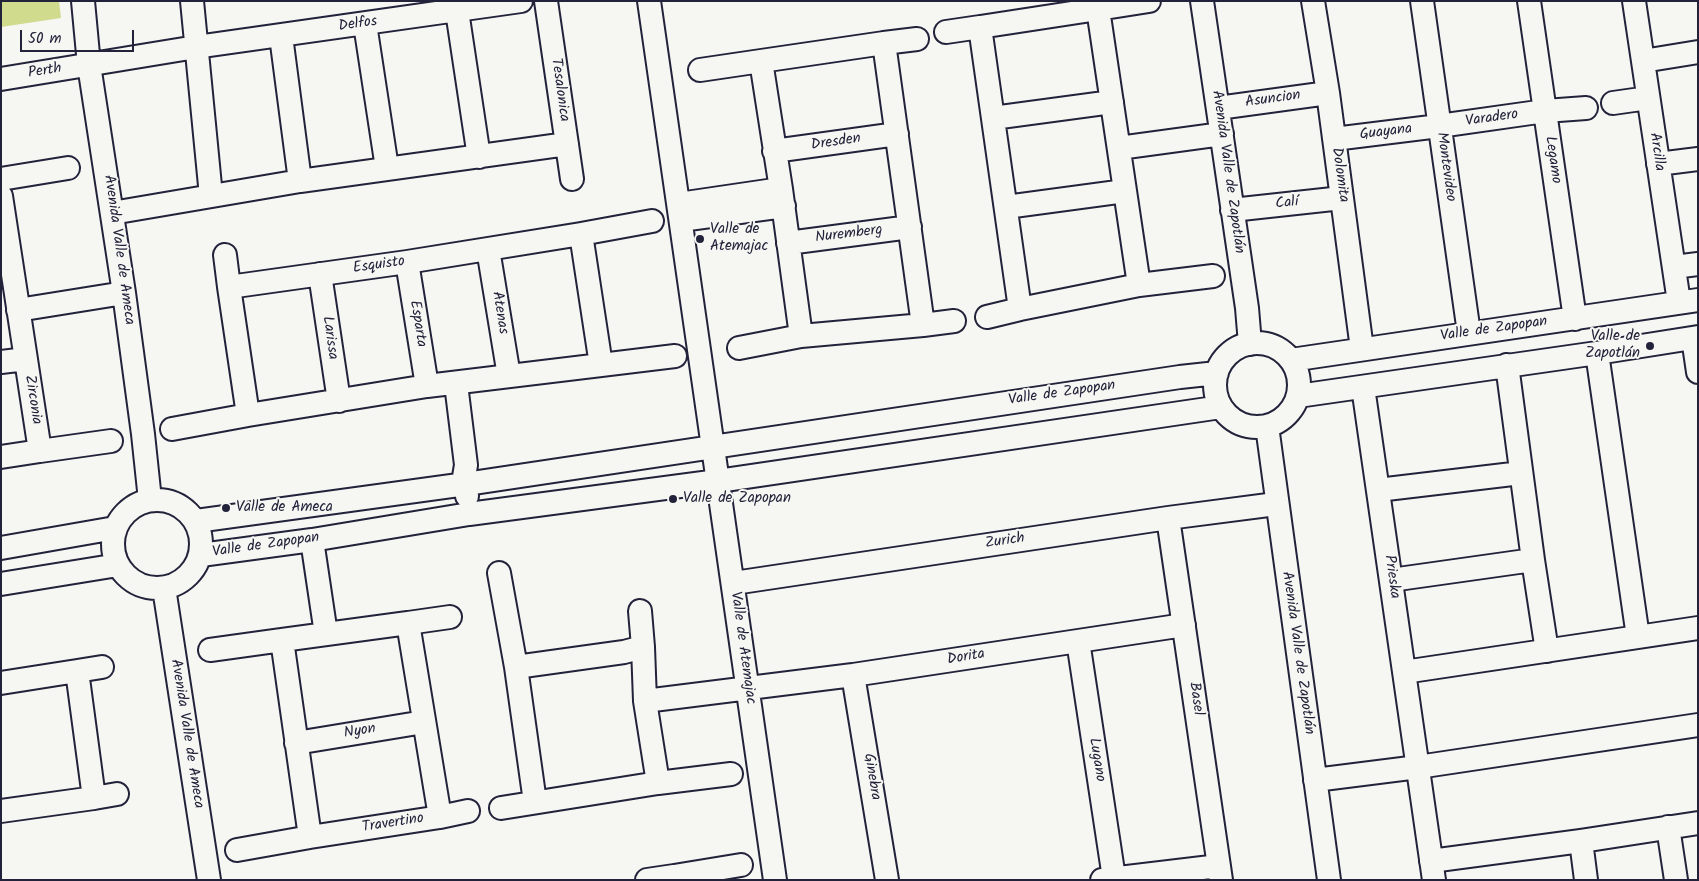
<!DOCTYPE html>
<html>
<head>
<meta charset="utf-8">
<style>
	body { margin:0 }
	#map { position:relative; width:1699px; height:881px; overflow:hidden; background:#f6f6f2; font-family:Kalam,sans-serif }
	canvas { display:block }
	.frame { position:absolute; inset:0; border:2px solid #22223b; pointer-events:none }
	.scale { position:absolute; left:20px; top:30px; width:114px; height:22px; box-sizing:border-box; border:2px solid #22223b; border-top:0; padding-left:6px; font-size:15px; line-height:18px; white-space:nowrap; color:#22223b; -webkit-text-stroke:4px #f6f6f2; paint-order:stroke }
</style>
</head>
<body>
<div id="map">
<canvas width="1699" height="881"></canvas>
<div class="frame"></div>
<div class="scale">50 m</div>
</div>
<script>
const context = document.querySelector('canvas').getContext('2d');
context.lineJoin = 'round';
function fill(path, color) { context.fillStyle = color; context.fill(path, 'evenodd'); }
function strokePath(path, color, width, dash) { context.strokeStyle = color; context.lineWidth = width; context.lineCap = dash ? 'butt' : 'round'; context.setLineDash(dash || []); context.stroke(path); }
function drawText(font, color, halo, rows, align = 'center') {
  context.font = font + ' Kalam,sans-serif'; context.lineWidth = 4; context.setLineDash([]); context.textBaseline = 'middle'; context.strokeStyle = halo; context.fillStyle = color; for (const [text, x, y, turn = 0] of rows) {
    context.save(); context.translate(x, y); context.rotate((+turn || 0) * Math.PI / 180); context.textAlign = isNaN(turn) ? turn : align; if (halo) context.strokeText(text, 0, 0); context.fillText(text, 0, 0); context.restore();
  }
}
fill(new Path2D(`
	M1,1H59L61,18L1,27Z`), '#d0db8e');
const minor = new Path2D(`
	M83,1L89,65L124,293L143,434L150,500
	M192,1L211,196
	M546,1L572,179
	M649,1L775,880
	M1202,1L1247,308L1250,344
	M1313,1L1328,93L1362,349
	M1422,1L1469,333
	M1529,1L1575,319
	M1634,1L1679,302
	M1098,9L1139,285L1020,309L980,27Z
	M1098,9L1149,1
	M457,11L479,157
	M365,24L387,168
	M946,32L980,27
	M281,36L300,181
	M884,43L923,325L801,336L781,189L761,61Z
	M884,43L917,39
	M1643,61L1698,52
	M700,70L761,61
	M1,79L196,47L521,1
	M1613,103L1648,98
	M1218,108L1328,93
	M993,118L1112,102
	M1334,139L1439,126L1545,111L1586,108
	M1119,148L1222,134
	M774,151L897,134
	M1658,164L1698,159
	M1,179L68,168
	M1,196L40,451L1,457
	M679,204L781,189
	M1006,207L1125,191
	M1232,210L1342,198
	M112,213L300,181L567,144
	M681,220L784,206
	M581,234L601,365L427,386L248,415L229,287L407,262Z
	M581,234L652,221
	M788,243L910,227
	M488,249L509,376
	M225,255L229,287
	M407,262L427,386
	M1674,267L1698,264
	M320,274L339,401
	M1139,285L1213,276
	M18,310L124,293
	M987,317L1020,309
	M923,325L954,321
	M1693,338L1698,372
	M1215 385a42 42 0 1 1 84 0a42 42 0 1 1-84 0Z
	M739,348L801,336
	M1597,353L1638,637
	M1291,360L1698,300
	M1,362L26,359
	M601,365L675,356
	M1507,365L1533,560L1547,651
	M456,384L466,465L464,477L467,496
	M1363,387L1434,880
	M1298,396L1597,353L1698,337
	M1267,426L1329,880
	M172,429L248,415
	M40,451L111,441
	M1378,490L1521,473
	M113 544a44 44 0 1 1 88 0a44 44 0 1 1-88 0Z
	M1168,518L1221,880
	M196,521L466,484L1180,377L1217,373
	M312,540L326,634
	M1,548L115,528
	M201,555L312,540L469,514L718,481L1221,407
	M499,573L516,667L535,802
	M1391,580L1533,560
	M734,583L1168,518L1276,504
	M1,584L118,565
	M164,588L209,880
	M640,611L643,647
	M408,623L440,817L310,837L282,640Z
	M408,623L450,617
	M1078,641L1114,878
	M210,650L282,640
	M516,667L624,652L643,647L645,701L658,783
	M77,671L102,667
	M1404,672L1698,628
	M853,675L887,880
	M1,683L77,671L94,798L1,811
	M645,701L853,675L1184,625
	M296,743L424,722
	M1315,780L1418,767L1698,725
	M94,798L117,794
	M501,808L658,783L731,774
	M440,817L468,811
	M1668,827L1676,880
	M1581,841L1586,880
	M237,850L310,837
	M1431,861L1581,841L1698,823
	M674,876L741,865
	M647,880L674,876L675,880
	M1102,880L1219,866`);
strokePath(minor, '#22223b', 26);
strokePath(minor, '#f6f6f2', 22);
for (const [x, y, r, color] of [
	[700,239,5,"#22223b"],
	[1650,346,5,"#22223b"],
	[673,499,5,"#22223b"],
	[226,508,5,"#22223b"]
]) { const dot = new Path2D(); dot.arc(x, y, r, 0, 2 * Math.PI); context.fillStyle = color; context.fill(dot); strokePath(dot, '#f6f6f2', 2); }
drawText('15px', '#22223b', '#f6f6f2', [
	["Delfos",358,25,-8],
	["Perth",45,72,-9],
	["Tesalonica",559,90,82],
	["Asuncion",1273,100,-8],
	["Varadero",1492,119,-8],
	["Guayana",1386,133,-7],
	["Dresden",836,143,-8],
	["Arcilla",1656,152,82],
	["Legamo",1552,160,82],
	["Montevideo",1445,167,82],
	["Avenida Valle de Zapotlán",1227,172,82],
	["Dolomita",1339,175,82],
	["Calí",1287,204,-6],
	["Nuremberg",849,235,-7],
	["Avenida Valle de Ameca",118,250,82],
	["Esquisto",379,266,-8],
	["Atenas",499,313,81],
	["Esparta",417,324,81],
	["Valle de Zapopan",1494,330,-8],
	["Larissa",329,338,82],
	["Valle de Zapopan",1062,394,-8],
	["Zirconia",32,400,81],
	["Zurich",1005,542,-8],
	["Valle de Zapopan",266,546,-8],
	["Prieska",1391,577,82],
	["Valle de Atemajac",742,648,82],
	["Avenida Valle de Zapotlán",1297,653,82],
	["Dorita",966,658,-9],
	["Basel",1195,699,82],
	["Nyon",360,732,-9],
	["Avenida Valle de Ameca",186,734,81],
	["Lugano",1096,760,81],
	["Ginebra",871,777,81],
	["Travertino",393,824,-9]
]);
drawText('15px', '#22223b', '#f6f6f2', [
	["Valle de",710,230],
	["Atemajac",710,247],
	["Valle de",1640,337,"right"],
	["Zapotlán",1640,354,"right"],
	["Valle de Zapopan",683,499],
	["Valle de Ameca",236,508]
], 'left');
</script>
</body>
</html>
